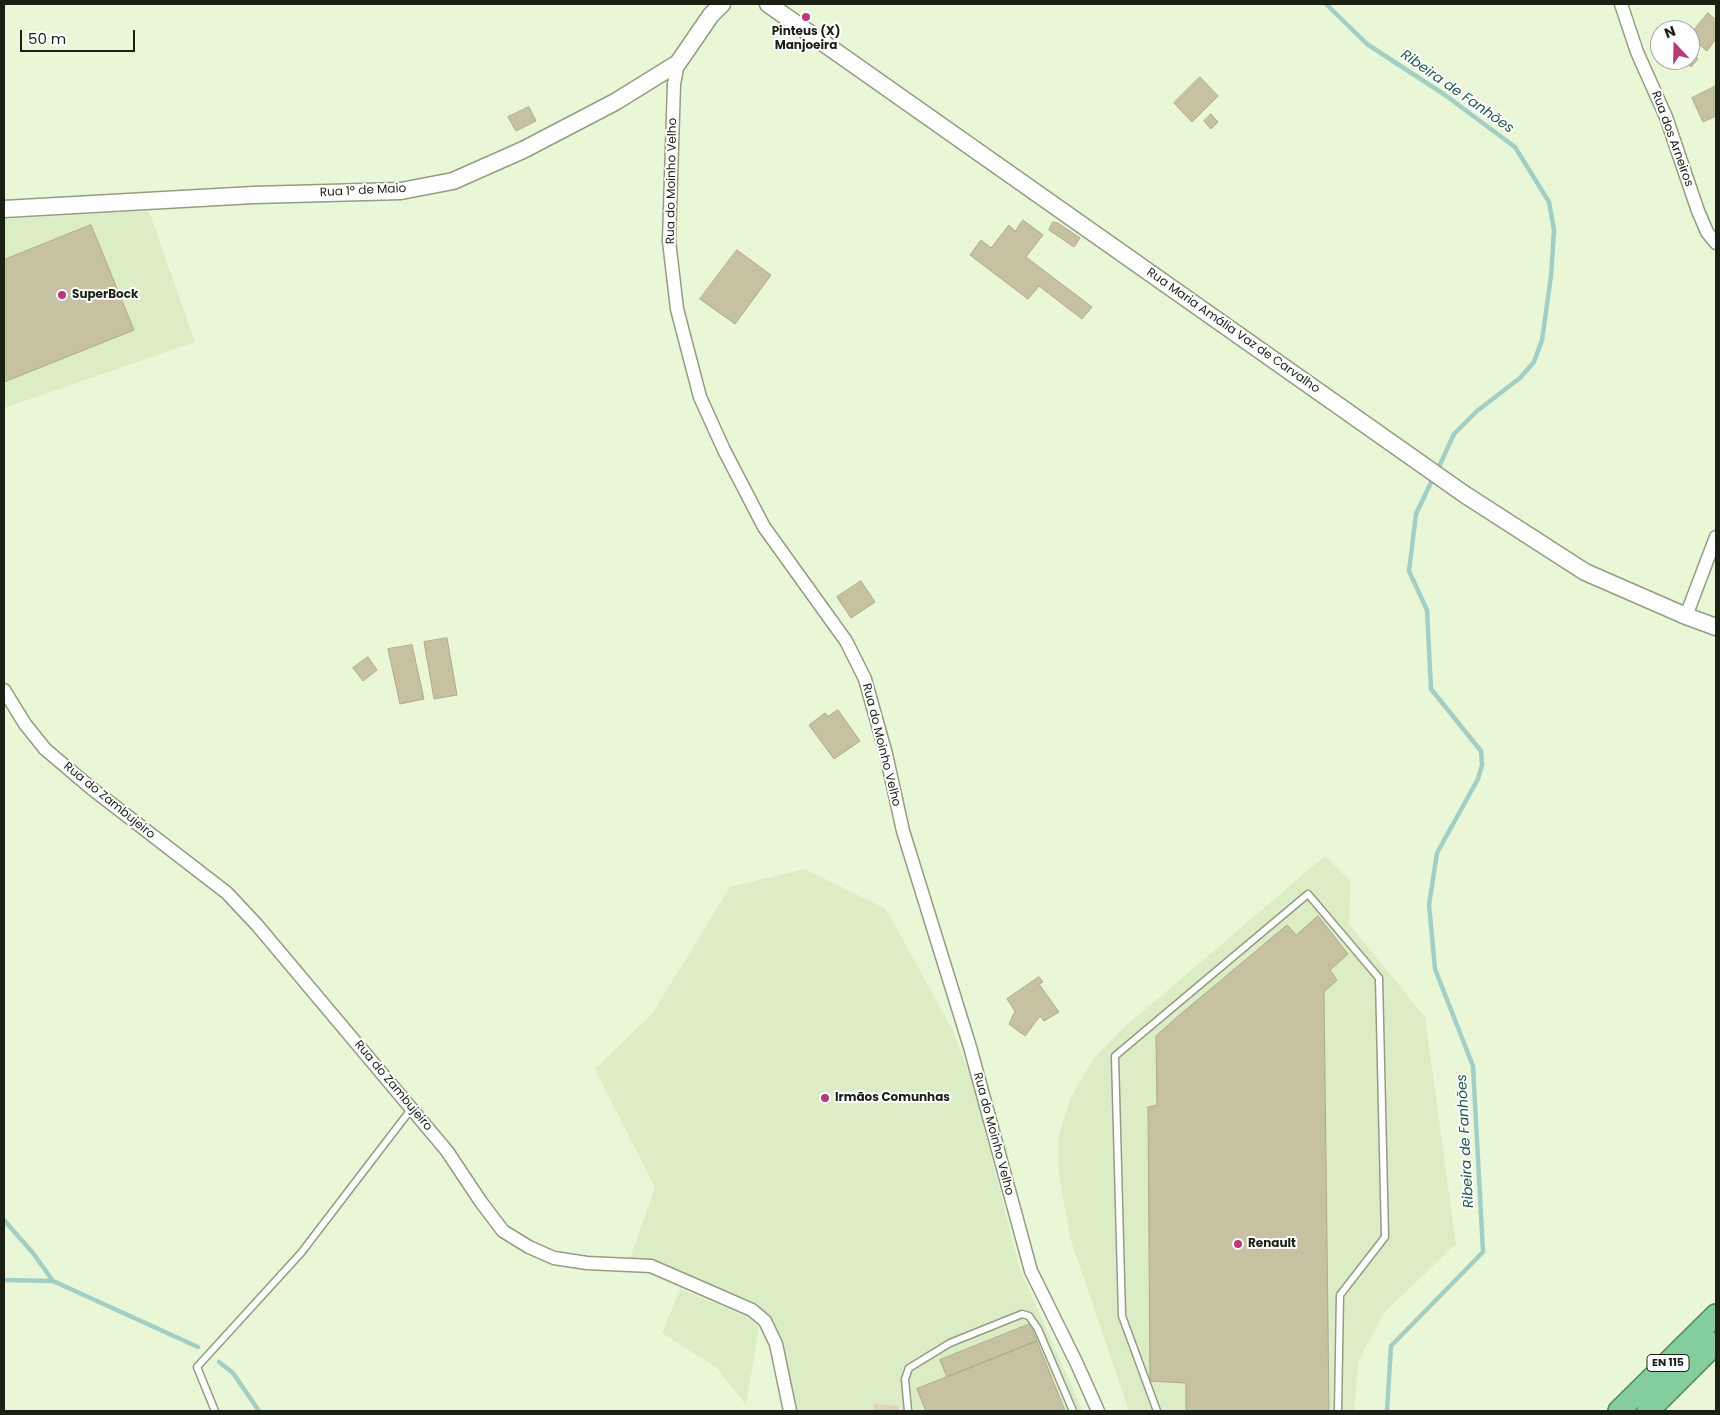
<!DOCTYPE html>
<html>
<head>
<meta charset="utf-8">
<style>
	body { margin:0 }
	#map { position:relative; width:1720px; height:1415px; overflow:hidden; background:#e9f7d7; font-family:Poppins,sans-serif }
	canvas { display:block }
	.frame { position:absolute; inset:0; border:5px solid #1b2015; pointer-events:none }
	.north { position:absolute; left:1650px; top:20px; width:50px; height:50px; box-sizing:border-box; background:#fff; border:1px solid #a4a6a1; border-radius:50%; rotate:339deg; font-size:14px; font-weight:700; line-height:20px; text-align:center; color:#1b2015 }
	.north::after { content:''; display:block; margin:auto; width:18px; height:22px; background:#bd3779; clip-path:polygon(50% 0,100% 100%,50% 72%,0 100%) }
	.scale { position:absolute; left:20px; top:30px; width:115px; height:22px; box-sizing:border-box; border:2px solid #1b2015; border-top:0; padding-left:6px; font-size:15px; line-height:18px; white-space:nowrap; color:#1b2015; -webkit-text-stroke:4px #fff; paint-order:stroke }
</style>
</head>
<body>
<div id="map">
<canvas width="1720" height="1415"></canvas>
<div class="frame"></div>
<div class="north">N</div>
<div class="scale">50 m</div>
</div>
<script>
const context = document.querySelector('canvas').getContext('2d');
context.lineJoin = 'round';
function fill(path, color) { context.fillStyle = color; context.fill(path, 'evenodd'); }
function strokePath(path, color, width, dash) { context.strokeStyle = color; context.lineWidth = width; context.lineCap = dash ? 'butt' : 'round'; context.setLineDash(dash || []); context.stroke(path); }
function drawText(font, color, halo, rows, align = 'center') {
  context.font = font + ' Poppins,sans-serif'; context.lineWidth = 4; context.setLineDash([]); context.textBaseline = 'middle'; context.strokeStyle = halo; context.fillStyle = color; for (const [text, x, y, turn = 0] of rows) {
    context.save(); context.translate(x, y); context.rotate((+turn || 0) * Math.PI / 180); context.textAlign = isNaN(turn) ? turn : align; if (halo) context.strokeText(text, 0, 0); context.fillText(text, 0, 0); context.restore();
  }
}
fill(new Path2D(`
	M149,211L195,342L4,408V219Z
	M1325,856L1351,882L1349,924L1425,1017L1456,1244L1384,1313L1359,1360L1354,1411H1129L1070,1238L1059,1174L1058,1139L1071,1097L1094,1058L1122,1029Z
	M805,869L886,909L952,1029L972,1080L1020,1270L1083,1411H798L773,1322L757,1303L662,1266L630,1258L655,1188L595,1069L652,1014L730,887Z
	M680,1289L750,1318L759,1328L746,1405L717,1368L662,1333Z`), '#dcedc6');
fill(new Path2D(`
	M874,1404L899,1406V1411H874Z`), '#e4d1ba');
strokePath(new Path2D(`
	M1326,4L1367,44L1445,95L1515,147L1549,202L1554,230L1551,276L1542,340L1534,362L1520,378L1477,411L1454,434L1437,471
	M4,1220L33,1253L53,1281
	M4,1280L53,1281L198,1347
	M219,1362L233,1373L259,1411
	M1387,1411L1391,1346L1483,1252L1473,1066L1435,969L1429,905L1437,853L1478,779L1482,765L1481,751L1431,689L1427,610L1409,571L1416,514L1433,478`), '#a2cfc5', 4.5);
const building = new Path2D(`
	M1708,13L1716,20V39L1707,51L1690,37V35Z
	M1690,52L1698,59L1691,67L1684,60H1690Z
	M1200,77L1218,96L1192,122L1174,103Z
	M1716,86V116L1703,122L1692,98Z
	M529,107L536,121L516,131L508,117Z
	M1211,114L1218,122L1211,129L1204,121Z
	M1023,220L1043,235L1026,257L1092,307L1082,319L1039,286L1028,299L970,255L981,240L991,248L1009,225L1015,231Z
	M1053,222L1058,223L1080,238L1074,247L1049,230Z
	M91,225L134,330L4,382V260Z
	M737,250L771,275L735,324L700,299Z
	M861,581L875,602L851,618L837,597Z
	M447,638L457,695L434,699L424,642Z
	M412,645L424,699L400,704L388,649Z
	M368,657L377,670L363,681L353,668Z
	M838,710L860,741L834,759L809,725L825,713L828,716Z
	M1318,916L1348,954L1330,970L1337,980L1324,992L1329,1411H1186V1383L1150,1381L1148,1107L1157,1105L1156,1036L1176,1018L1287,925L1296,935Z
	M1039,977L1043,982L1039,984L1059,1012L1044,1021L1040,1016L1025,1036L1009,1024L1015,1011L1007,999Z
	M1030,1324L1037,1341L947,1377L940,1360Z
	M1037,1341L1065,1411H926L917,1389Z`);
fill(building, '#c6c1a1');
strokePath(building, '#afaa8a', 1);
const service = new Path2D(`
	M215,1411L197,1367L301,1253L412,1108
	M908,1411L905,1379L909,1368L950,1343L1022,1314L1029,1316L1038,1329L1073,1411
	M1157,1411L1122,1316L1115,1056L1308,894L1379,978L1385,1237L1340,1295L1338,1411`);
const minor = new Path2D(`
	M1621,4L1637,52L1666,117L1698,211L1707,232L1716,243
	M678,63L674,84L669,241L677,309L700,397L724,450L764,527L846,641L865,679L886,754L903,831L970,1047L1031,1271L1077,1364L1098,1411
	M1686,616L1716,537
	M4,690L25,724L45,749L91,788L227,893L257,925L447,1151L481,1202L503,1231L529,1247L554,1258L587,1263L651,1266L752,1310L765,1321L776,1344L790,1411`);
const tertiary = new Path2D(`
	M768,4L1464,494L1585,572L1686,616L1716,627
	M4,209L253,195L401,191L453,181L523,150L615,102L678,63L711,15L722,4`);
const trunk = new Path2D(`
	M1619,1411L1716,1315
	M1648,1411L1716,1343`);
strokePath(service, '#919e81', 9);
strokePath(minor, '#919e81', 15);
strokePath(tertiary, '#919e81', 19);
strokePath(trunk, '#4b895e', 24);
strokePath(service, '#fff', 6);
strokePath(minor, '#fff', 12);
strokePath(tertiary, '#fff', 16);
strokePath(trunk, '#84ce9e', 21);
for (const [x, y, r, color] of [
	[806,17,5,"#bd3779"],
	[62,295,5,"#bd3779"],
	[825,1098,5,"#bd3779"],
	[1238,1244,5,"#bd3779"]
]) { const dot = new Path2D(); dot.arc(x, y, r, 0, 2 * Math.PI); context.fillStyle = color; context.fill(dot); strokePath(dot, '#fff', 2); }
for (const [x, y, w] of [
	[1668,1363,42]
]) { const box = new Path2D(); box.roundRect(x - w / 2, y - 8.5, w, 17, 4); context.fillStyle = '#fff'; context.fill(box); strokePath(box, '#1b2015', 1); }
drawText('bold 11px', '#1b2015', null, [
	["EN 115",1668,1363]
]);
drawText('bold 12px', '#1b2015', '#fff', [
	["Pinteus (X)",806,32,"center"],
	["Manjoeira",806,46,"center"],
	["SuperBock",72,295],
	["Irmãos Comunhas",835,1098],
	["Renault",1248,1244]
], 'left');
drawText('12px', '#1b2015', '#fff', [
	["Rua dos Arneiros",1672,139,70],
	["Rua do Moinho Velho",672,181,-89],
	["Rua 1º de Maio",363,191,-3],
	["Rua Maria Amália Vaz de Carvalho",1233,331,35],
	["Rua do Moinho Velho",881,745,76],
	["Rua do Zambujeiro",109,801,39],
	["Rua do Zambujeiro",393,1086,50],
	["Rua do Moinho Velho",993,1134,75]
]);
drawText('italic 14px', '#1f5b51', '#fff', [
	["Ribeira de Fanhões",1457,92,35],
	["Ribeira de Fanhões",1466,1141,-93]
]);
</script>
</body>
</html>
